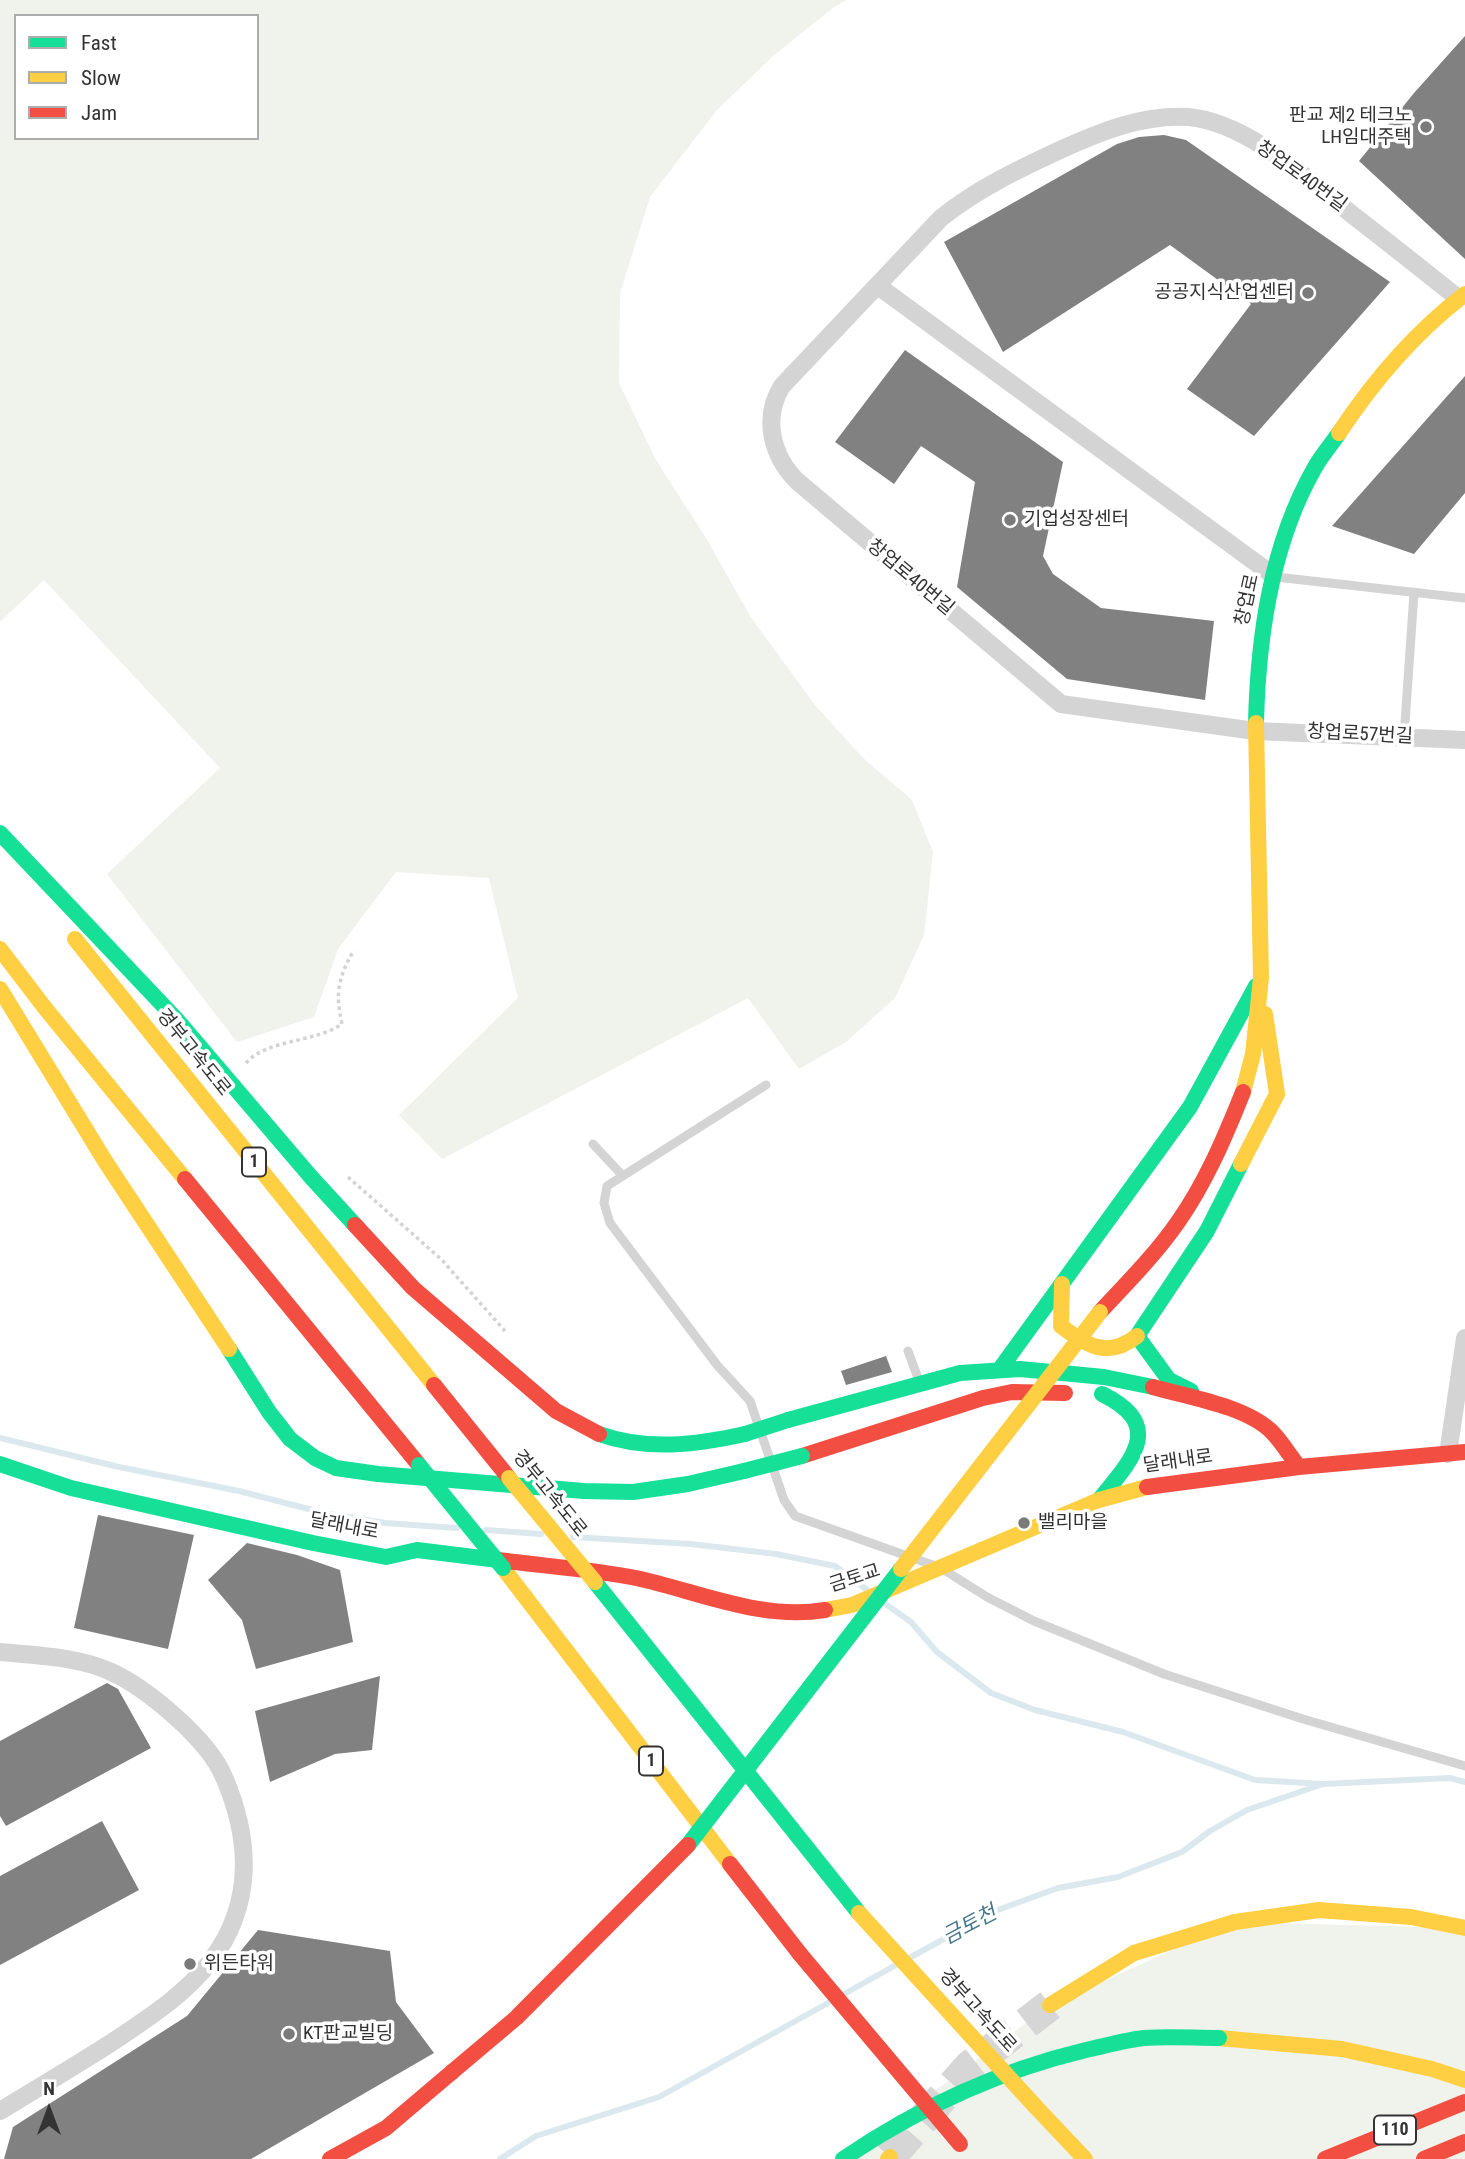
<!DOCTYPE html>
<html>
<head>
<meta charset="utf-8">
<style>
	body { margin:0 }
	#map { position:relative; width:1465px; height:2159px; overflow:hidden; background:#fff; font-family:"Roboto Condensed",sans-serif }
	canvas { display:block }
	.legend { position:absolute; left:14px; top:14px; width:245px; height:126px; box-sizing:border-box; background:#fff; border:2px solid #adadad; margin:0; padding:9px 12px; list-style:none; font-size:21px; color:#333 }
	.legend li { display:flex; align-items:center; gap:14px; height:35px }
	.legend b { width:35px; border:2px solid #adadad }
	.north { position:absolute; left:14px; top:2075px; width:70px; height:70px; -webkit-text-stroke:5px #fff; paint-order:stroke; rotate:0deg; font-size:19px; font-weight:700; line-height:28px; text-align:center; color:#333 }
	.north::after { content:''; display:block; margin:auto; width:24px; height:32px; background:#333; clip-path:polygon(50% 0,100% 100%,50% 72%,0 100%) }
</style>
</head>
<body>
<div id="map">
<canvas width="1465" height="2159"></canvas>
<ul class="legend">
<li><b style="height:9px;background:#16e098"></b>Fast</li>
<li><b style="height:9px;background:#ffcf43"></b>Slow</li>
<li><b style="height:9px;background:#f24e42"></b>Jam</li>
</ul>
<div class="north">N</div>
</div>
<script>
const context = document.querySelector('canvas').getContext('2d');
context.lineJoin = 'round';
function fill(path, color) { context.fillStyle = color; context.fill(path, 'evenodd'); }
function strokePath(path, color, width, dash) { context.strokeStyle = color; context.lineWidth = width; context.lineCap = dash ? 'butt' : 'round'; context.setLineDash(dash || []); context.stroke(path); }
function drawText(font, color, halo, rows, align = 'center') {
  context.font = font + ' "Roboto Condensed","Noto Sans KR",sans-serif'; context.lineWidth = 7; context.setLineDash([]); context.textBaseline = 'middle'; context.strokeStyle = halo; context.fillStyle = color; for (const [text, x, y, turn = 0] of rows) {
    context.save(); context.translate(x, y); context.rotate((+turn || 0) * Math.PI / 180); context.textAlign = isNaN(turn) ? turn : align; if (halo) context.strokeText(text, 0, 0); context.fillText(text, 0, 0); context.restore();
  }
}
fill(new Path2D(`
	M0,0H847L834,7L773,56L716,111L650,197L620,293L619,383L656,460L706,538L750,616L814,704L863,758L912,800L933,852L924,935L895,998L846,1042L799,1069L748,998L442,1159L399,1115L518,998L489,878L396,872L338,949L314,1017L237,1042L107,874L220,768L44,580L0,622ZM16,16H257V138H16Z
	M1235,1922L1465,1928V2159H844L1050,2005Z`), '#f0f2ec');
strokePath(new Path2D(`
	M0,1438L119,1467L239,1491L324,1513L385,1523L457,1528
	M486,1530L541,1534
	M573,1537L691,1544L776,1554L835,1566L867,1590
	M884,1603L911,1622L937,1652L991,1693L1035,1710L1123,1732L1255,1780L1323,1784
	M911,1957L995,1911L1058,1888L1118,1877L1182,1852L1210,1831L1247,1810L1323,1784L1450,1778L1465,1782
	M844,1994L896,1965
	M500,2159L536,2136L659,2097L828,2003`), '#dbe9ee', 6);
fill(new Path2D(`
	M1465,36V259L1359,161L1414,93Z
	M1164,135L1186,140L1390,282L1254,436L1187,389L1251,304L1170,245L1003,352L944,242L1117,144L1139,137Z
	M905,350L1063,462L1043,556L1053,574L1101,608L1214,621L1205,700L1067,679L957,587L975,482L921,446L894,484L835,442Z
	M1465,376V493L1414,554L1332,526Z
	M886,1356L892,1372L846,1385L841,1371Z
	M98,1515L194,1535L168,1649L74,1628Z
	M247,1543L297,1555L340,1570L353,1642L256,1669L242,1620L208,1580Z
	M380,1676L372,1750L335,1754L270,1782L255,1711Z
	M107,1683L118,1689L151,1748L6,1826L0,1816V1741Z
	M102,1821L139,1890L0,1965V1876Z
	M258,1930L390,1951L396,2002L434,2053L251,2159H4L13,2127L187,2016Z`), '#818181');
strokePath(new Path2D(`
	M890,2157L969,2067L1050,2005`), '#d6d6d6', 32, [32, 16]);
strokePath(new Path2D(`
	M246,1063C267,1039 314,1043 342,1024C335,993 338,978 354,950
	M348,1177L441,1259L505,1331`), '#d3d3d3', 3.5, [3.5, 3.5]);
strokePath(new Path2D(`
	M1276,577L1465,598
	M1404,737L1414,593
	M766,1085L607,1186L604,1203L610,1223L717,1365L750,1401L784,1500L795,1516L941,1568L987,1597L1034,1621L1164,1674L1303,1719L1465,1766
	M593,1144L622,1175
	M908,1351L918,1378`), '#d4d4d4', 9);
strokePath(new Path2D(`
	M878,286L1274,576
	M1458,298C1424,271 1389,243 1354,216C1309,180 1247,122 1188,117C1143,114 1100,132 1060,150C1019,169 977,189 941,218L782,386C762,418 772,456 797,481L1061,704L1255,731L1465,740
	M1448,1454L1465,1338
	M0,1652C33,1655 80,1657 109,1671C146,1687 208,1739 224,1777C251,1840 254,1905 210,1962C185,1994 151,2016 117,2039C79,2064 39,2087 0,2111`), '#d4d4d4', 18);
strokePath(new Path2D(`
	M1256,723C1258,636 1271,545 1314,469C1321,456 1331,445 1339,433
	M0,833L177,1020L311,1177L355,1225
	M229,1349L269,1412L290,1439L315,1458L336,1468L378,1474L584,1491L633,1492L688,1484L744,1471
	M1000,1369L1190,1107L1256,986
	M1191,1391L1169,1380L1137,1336L1207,1231L1241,1164
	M788,1420L960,1373L1020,1369L1104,1377L1153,1387
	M599,1434C647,1451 696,1445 745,1434
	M0,1464L71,1488L313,1543L386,1557L417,1550L498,1560
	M1099,1500C1132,1460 1166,1425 1102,1394
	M595,1582L859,1913`), '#16e098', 16);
strokePath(new Path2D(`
	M1339,433C1374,380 1414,333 1465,294
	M75,939L434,1385
	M0,949L45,1008L185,1179
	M0,989L105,1161L229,1349
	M1243,1092L1253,1054L1261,978L1256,723
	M1241,1164L1277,1094L1265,1014
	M1062,1284L1061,1326C1087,1346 1108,1359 1137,1336
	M503,1568L730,1864
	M825,1610L852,1605L1099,1500L1147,1487
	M1050,2005L1134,1953L1235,1922L1319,1910L1411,1917L1465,1928
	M1219,2038L1342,2049L1432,2069L1465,2080
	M1034,2105L1085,2159
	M888,2159L890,2157`), '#ffcf43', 16);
strokePath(new Path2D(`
	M185,1179L419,1465
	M355,1225L413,1288L556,1411L599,1434
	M1100,1312C1127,1283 1155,1255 1178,1222C1206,1182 1225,1137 1243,1092
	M434,1385L509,1478
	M1153,1387C1188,1397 1246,1406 1272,1432C1282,1442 1290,1456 1299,1467
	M802,1456L983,1398L1012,1392L1065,1393
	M1147,1487L1299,1467L1465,1452
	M498,1560C544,1566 591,1569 636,1578C697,1591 762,1621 825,1610
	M730,1864L800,1954
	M330,2159L386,2128L452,2072
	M1325,2159L1465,2102
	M1424,2159L1465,2142`), '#f24e42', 16);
strokePath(new Path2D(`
	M745,1434L788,1420
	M419,1465L503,1568
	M744,1471L802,1456
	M688,1845L901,1569
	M843,2159C918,2108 998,2071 1086,2050C1105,2046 1125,2040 1144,2038C1169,2036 1194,2038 1219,2038`), '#16e098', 16);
strokePath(new Path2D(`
	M509,1478L595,1582
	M901,1569L1100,1312
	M859,1913L1034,2105`), '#ffcf43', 16);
strokePath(new Path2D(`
	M800,1954L960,2144
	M452,2072L516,2018L688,1845`), '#f24e42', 16);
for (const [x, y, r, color] of [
	[1426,127,7,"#7a7a7a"],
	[1308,293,7,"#7a7a7a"],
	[1010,520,7,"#7a7a7a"],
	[1024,1523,7,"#7a7a7a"],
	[190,1964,7,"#7a7a7a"],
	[289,2034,7,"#7a7a7a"]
]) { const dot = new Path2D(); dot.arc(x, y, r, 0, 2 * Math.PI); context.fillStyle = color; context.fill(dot); strokePath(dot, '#fff', 2.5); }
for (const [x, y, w] of [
	[254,1162,24],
	[651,1761,24],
	[1395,2130,42]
]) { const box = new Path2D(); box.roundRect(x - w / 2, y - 14.5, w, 29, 5); context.fillStyle = '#fff'; context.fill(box); strokePath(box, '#333', 2); }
drawText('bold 18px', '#333', null, [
	["1",254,1162],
	["1",651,1761],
	["110",1395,2130]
]);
drawText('19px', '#333', '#fff', [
	["판교 제2 테크노",1412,116,"right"],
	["LH임대주택",1412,138,"right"],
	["공공지식산업센터",1294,293,"right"],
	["기업성장센터",1024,520],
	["밸리마을",1038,1523],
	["위든타워",204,1964],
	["KT판교빌딩",303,2034]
], 'left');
drawText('19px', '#333', '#fff', [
	["창업로40번길",1301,177,36],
	["창업로40번길",910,578,40],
	["창업로",1248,600,-78],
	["창업로57번길",1360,735,3],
	["경부고속도로",193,1053,51],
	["달래내로",1178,1462,-8],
	["경부고속도로",549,1494,51],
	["달래내로",344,1527,11],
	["금토교",855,1579,-18],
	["경부고속도로",977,2011,48]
]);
drawText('italic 21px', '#48788d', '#fff', [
	["금토천",970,1926,-28]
]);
</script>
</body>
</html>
